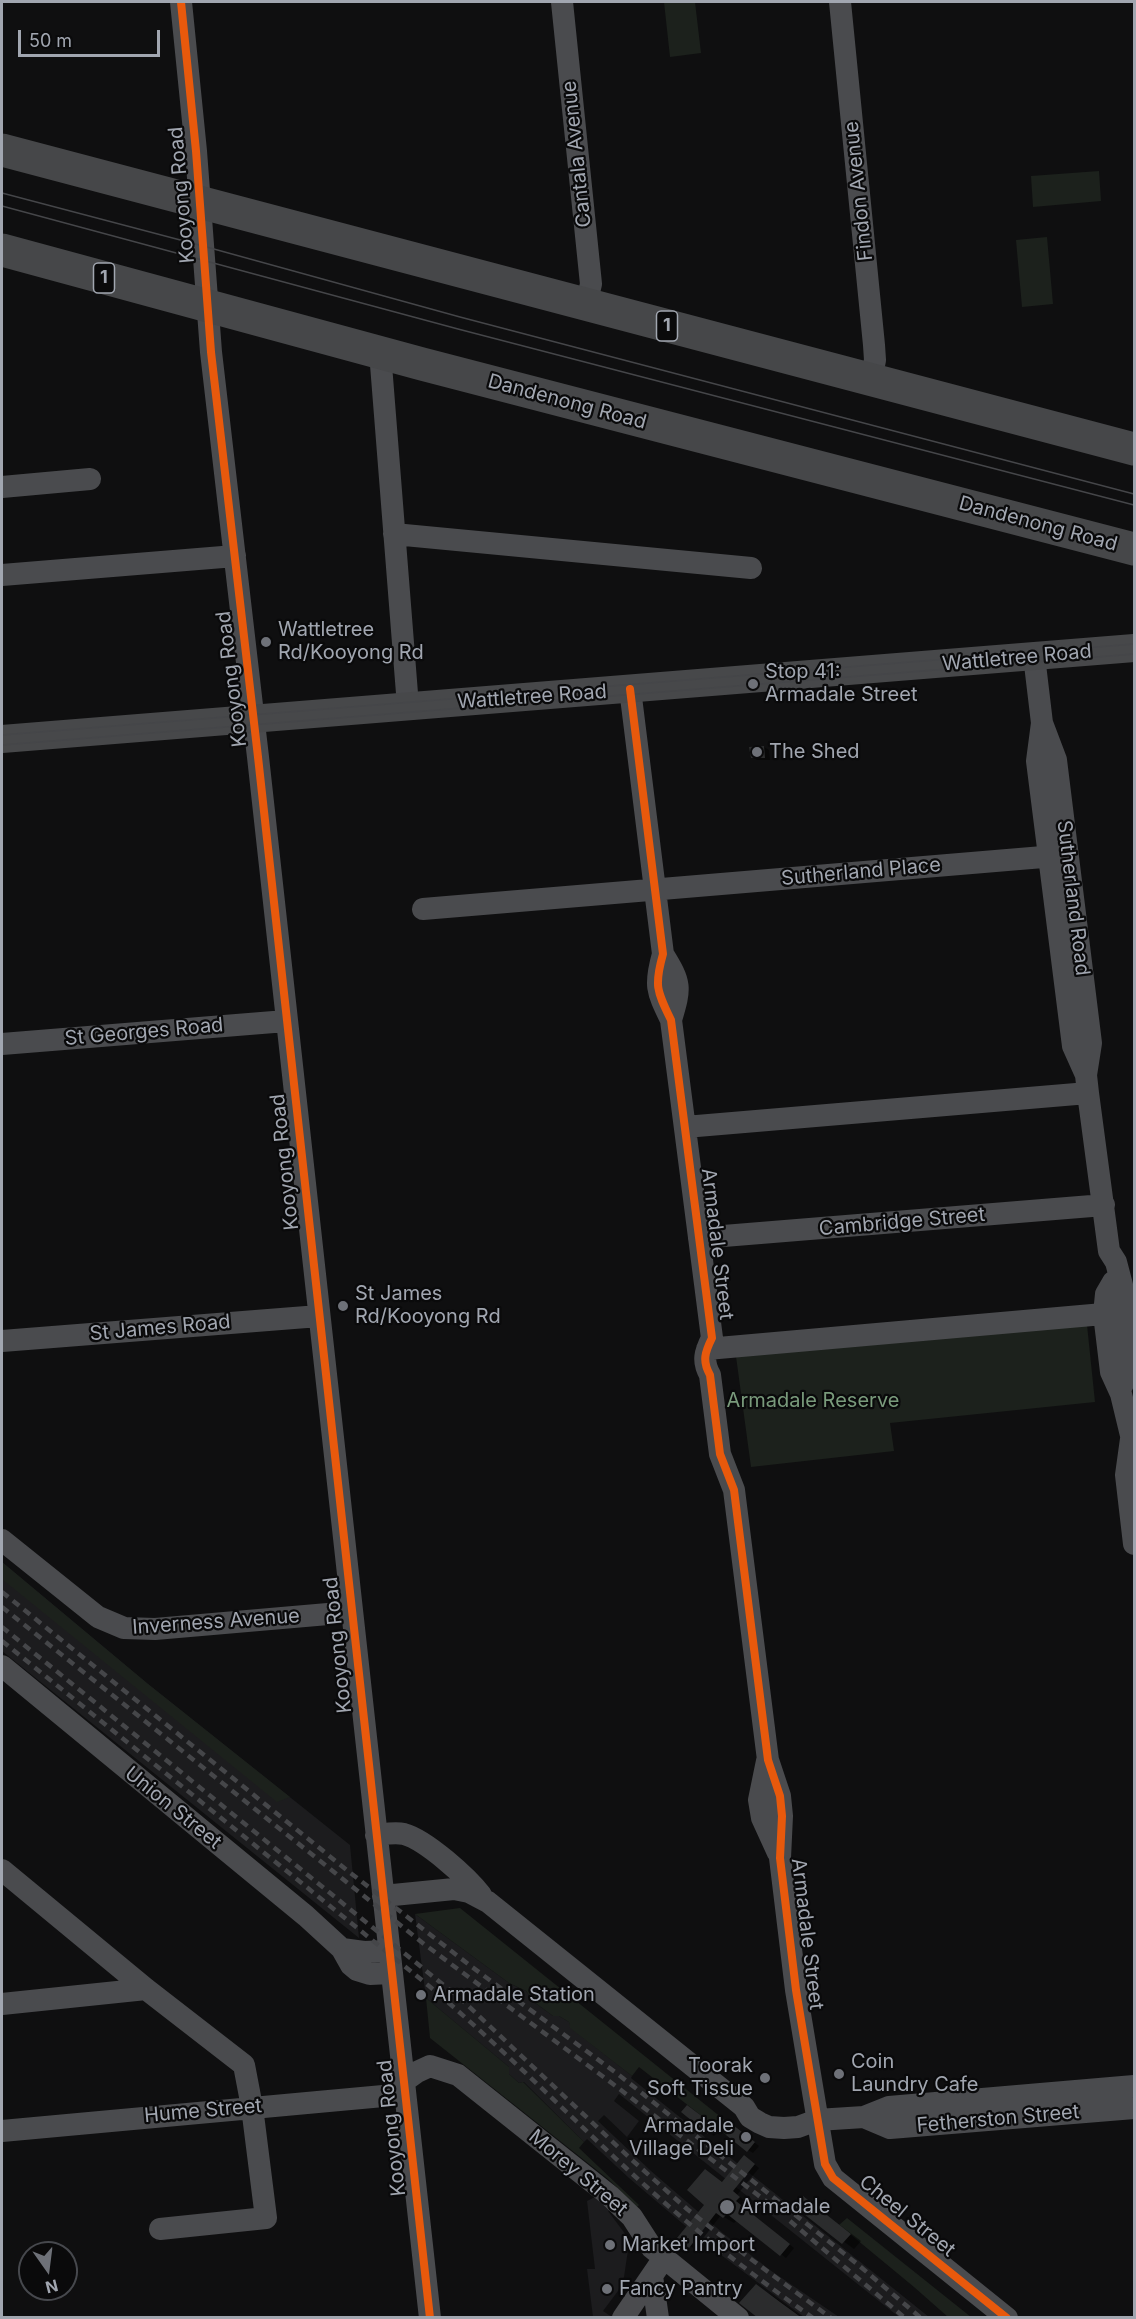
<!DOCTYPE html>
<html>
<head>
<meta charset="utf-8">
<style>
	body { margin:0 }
	#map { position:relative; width:1136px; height:2319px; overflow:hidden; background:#0f0f10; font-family:Inter,sans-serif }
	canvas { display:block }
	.frame { position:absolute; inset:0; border:3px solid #a1a6b0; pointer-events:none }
	.north { position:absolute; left:18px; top:2241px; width:60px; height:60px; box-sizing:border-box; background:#0a0a0b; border:2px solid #46484d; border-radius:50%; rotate:166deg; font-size:16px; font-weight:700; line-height:24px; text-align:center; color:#a1a6b0 }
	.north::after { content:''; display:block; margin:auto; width:21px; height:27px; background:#6e7178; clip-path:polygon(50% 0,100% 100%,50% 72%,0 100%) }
	.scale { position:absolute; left:18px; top:30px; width:142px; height:27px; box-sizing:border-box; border:3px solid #a1a6b0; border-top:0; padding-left:8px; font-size:18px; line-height:21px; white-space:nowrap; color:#a1a6b0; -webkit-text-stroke:4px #0a0a0b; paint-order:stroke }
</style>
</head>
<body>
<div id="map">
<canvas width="1136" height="2319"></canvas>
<div class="frame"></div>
<div class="north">N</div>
<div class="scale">50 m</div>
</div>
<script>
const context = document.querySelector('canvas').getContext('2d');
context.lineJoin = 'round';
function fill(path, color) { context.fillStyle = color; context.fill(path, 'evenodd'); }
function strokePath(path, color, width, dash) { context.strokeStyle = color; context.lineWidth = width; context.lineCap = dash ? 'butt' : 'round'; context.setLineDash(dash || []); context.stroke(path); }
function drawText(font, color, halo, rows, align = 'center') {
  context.font = font + ' Inter,sans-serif'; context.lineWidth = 4.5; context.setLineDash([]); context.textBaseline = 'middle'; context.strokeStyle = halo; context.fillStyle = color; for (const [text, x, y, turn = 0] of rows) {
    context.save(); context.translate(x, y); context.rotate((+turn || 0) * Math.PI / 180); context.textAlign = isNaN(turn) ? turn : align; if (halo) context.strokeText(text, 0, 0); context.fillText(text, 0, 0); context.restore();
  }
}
fill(new Path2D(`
	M2,1562L148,1684L350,1845L359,1938L2,1651Z
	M415,1914L509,1983L526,1991L534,2002L553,2016H559L569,2022L571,2028L632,2076L631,2078L929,2317H899L619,2094L614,2101L639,2121L627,2137L604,2115L598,2121L651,2171L724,2234L770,2270L839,2317H804L709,2246L629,2178L587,2139L584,2142L524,2082L519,2083L509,2074V2067L426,1998Z
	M597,2196L611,2210L608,2211L626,2235L628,2250L624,2277L618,2291L603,2311L612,2317H593L587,2269H595L587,2201Z`), '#1c1c1e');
fill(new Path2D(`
	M664,2H695L701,53L670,57Z
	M1099,171L1101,201L1033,207L1031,176Z
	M1047,237L1053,304L1022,307L1016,240Z
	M1086,1315L1095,1402L890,1423L894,1451L751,1467L735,1349Z
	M2,1562L148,1684L290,1797L277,1802L2,1579Z
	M460,1908L732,2126L726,2135L639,2067L632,2076L570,2028L569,2022L559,2016H553L534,2002L526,1991L509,1983L415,1914Z
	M426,1998L509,2067V2074L519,2083L523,2082L584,2142L579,2148L639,2205L637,2207L608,2179L430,2038Z
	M847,2218L971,2317H948L914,2287L839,2225Z`), '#1c211c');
fill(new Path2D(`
	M764,747L769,750L770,760H757L752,757Z
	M692,2109L719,2130L714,2136L683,2112Z
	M738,2130L759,2146L753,2153L748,2150Z
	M749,2160L759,2168L737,2195L750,2204L746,2209L794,2248L786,2258L737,2220L734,2223L721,2215L695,2249L690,2246L706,2204L705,2171L724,2183Z
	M804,2198L861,2241L854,2249L797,2207Z
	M756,2286L773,2296L803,2318H760Z`), '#0007');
fill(new Path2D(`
	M764,746L765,758H751L749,747Z
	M687,2105L715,2126L708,2134L681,2112Z
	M733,2125L755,2142L747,2152L726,2135Z
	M744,2155L755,2164L733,2191L740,2197L736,2201L790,2244L780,2256L727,2214L723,2218L716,2213L689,2248L677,2238L704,2205L687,2190L705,2169L722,2182Z
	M803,2196L851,2234L842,2244L795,2207Z
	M756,2284L780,2302L802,2318H758L739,2303Z`), '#2b2c2d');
strokePath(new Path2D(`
	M181,2L196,151L211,352L258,757L430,2318
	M562,2L591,284L586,305
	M840,2L874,345L875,360L871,380
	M380,352L408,706
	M2,487L90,479
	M394,534L751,568
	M2,575L235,556
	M1034,656L1042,723L1037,761L1073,1046L1086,1075
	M630,689L663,954C654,986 657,991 671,1020L712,1338C705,1352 702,1361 710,1375L720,1454L734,1490L768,1760L780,1796L782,1816L780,1858L796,1990L825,2164L833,2178L1007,2318
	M1042,723L1056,760L1091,1043L1086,1075L1088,1093L1109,1251L1116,1262L1122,1285L1131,1355L1129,1371L1120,1390
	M423,909L1067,855
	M663,954C681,983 681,987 671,1020
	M2,1044L286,1021
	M685,1127L1088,1093
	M699,1238L1104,1205
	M1119,1277L1113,1282L1106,1294L1104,1314L1111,1372L1121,1394L1134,1448
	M2,1341L319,1316
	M707,1349L1126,1312
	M1131,1439L1126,1475L1134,1544
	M2,1540L98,1617L124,1628L155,1629L351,1612
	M2,1666L306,1916L342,1949L351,1965L357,1970L370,1974L391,1973
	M767,1761L759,1800L762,1818L778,1853
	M376,1835C385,1834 395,1832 404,1834C426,1840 467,1877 481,1895
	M2,1870L146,1989L244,2065L252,2107L266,2218L160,2229
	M383,1896L454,1889L469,1892L488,1902L744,2107L750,2117L760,2123L769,2127L784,2128L798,2127L817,2120L864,2117L889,2107L1134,2086
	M342,1949L364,1952L389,1951
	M2,2004L146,1989
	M403,2082L417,2072L430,2066L458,2075L610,2196L632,2217L652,2248L738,2318
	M864,2117L890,2128L1134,2108
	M2,2131L405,2094
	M652,2276L658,2318
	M623,2318L664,2258`), '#4a4b4e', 22);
strokePath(new Path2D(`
	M2,739L1134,648`), '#47484a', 28);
strokePath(new Path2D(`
	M2,150L1134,449
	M2,250L422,364L1134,549`), '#464749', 33);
strokePath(new Path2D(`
	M2,193L203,246L460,317L1134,494
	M2,206L458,329L1134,505
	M2,735L1134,644
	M2,745L1134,654`), '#454649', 1.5);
strokePath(new Path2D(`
	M2,1592L348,1871L472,1967L619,2075L856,2263L921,2318
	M2,1607L424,1944L613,2084L767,2202
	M2,1627L462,2000L632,2160L687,2209L748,2257L831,2318
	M2,1641L429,1986C498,2044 561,2108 627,2169C685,2223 748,2272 813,2318
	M790,2221L905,2318`), '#454649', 4.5, [8, 6]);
strokePath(new Path2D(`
	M181,2L196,151L211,352L258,757L430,2318
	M630,689L663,954C654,986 657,991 671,1020L712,1338C705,1352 702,1361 710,1375L720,1454L734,1490L768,1760L780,1796L782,1816L780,1858L796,1990L825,2164L833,2178L1007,2318`), '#e8590c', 8);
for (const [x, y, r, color] of [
	[266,642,6,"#6e7178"],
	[753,684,6,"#6e7178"],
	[757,752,6,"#6e7178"],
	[343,1306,6,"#6e7178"],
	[421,1995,6,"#6e7178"],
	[839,2074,6,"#6e7178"],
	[765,2078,6,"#6e7178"],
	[746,2137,6,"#6e7178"],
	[727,2207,8,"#6e7178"],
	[610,2245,6,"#6e7178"],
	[607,2289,6,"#6e7178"]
]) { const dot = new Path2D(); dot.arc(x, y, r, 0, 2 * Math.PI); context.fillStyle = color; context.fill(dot); strokePath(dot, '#0a0a0b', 2); }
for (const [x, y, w] of [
	[104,278,21],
	[667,326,21]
]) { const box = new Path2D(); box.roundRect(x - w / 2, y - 15, w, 30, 4.5); context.fillStyle = '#0a0a0b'; context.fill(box); strokePath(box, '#a1a6b0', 1.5); }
drawText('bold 18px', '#a1a6b0', null, [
	["1",104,278],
	["1",667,326]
]);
drawText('20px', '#a1a6b0', '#0a0a0b', [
	["Cantala Avenue",577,154,-96],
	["Findon Avenue",859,191,-96],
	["Kooyong Road",182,195,-95],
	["Dandenong Road",567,402,15],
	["Dandenong Road",1038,524,15],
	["Wattletree Road",1017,658,-5],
	["Kooyong Road",232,679,-97],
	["Wattletree Road",532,697,-4],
	["Sutherland Place",861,872,-5],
	["Sutherland Road",1073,898,83],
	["St Georges Road",144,1032,-5],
	["Kooyong Road",285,1162,-96],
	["Cambridge Street",902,1222,-5],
	["Armadale Street",717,1244,83],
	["St James Road",160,1328,-5],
	["Inverness Avenue",216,1622,-4],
	["Kooyong Road",338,1645,-96],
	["Union Street",173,1808,39],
	["Armadale Street",807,1934,83],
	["Hume Street",203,2111,-5],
	["Fetherston Street",998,2119,-5],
	["Kooyong Road",392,2128,-96],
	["Morey Street",578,2173,40],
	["Cheel Street",907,2216,39]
]);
drawText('20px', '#a1a6b0', '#0a0a0b', [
	["Wattletree",278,630],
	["Rd/Kooyong Rd",278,653],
	["Stop 41:",765,672],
	["Armadale Street",765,695],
	["The Shed",769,752],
	["St James",355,1294],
	["Rd/Kooyong Rd",355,1317],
	["Armadale Station",433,1995],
	["Coin",851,2062],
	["Laundry Cafe",851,2085],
	["Toorak",753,2066,"right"],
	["Soft Tissue",753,2089,"right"],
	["Armadale",734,2126,"right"],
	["Village Deli",734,2149,"right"],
	["Armadale",740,2207],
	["Market Import",622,2245],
	["Fancy Pantry",619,2289]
], 'left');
drawText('20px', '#799a7b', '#0a0a0b', [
	["Armadale Reserve",813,1401]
]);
</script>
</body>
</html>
